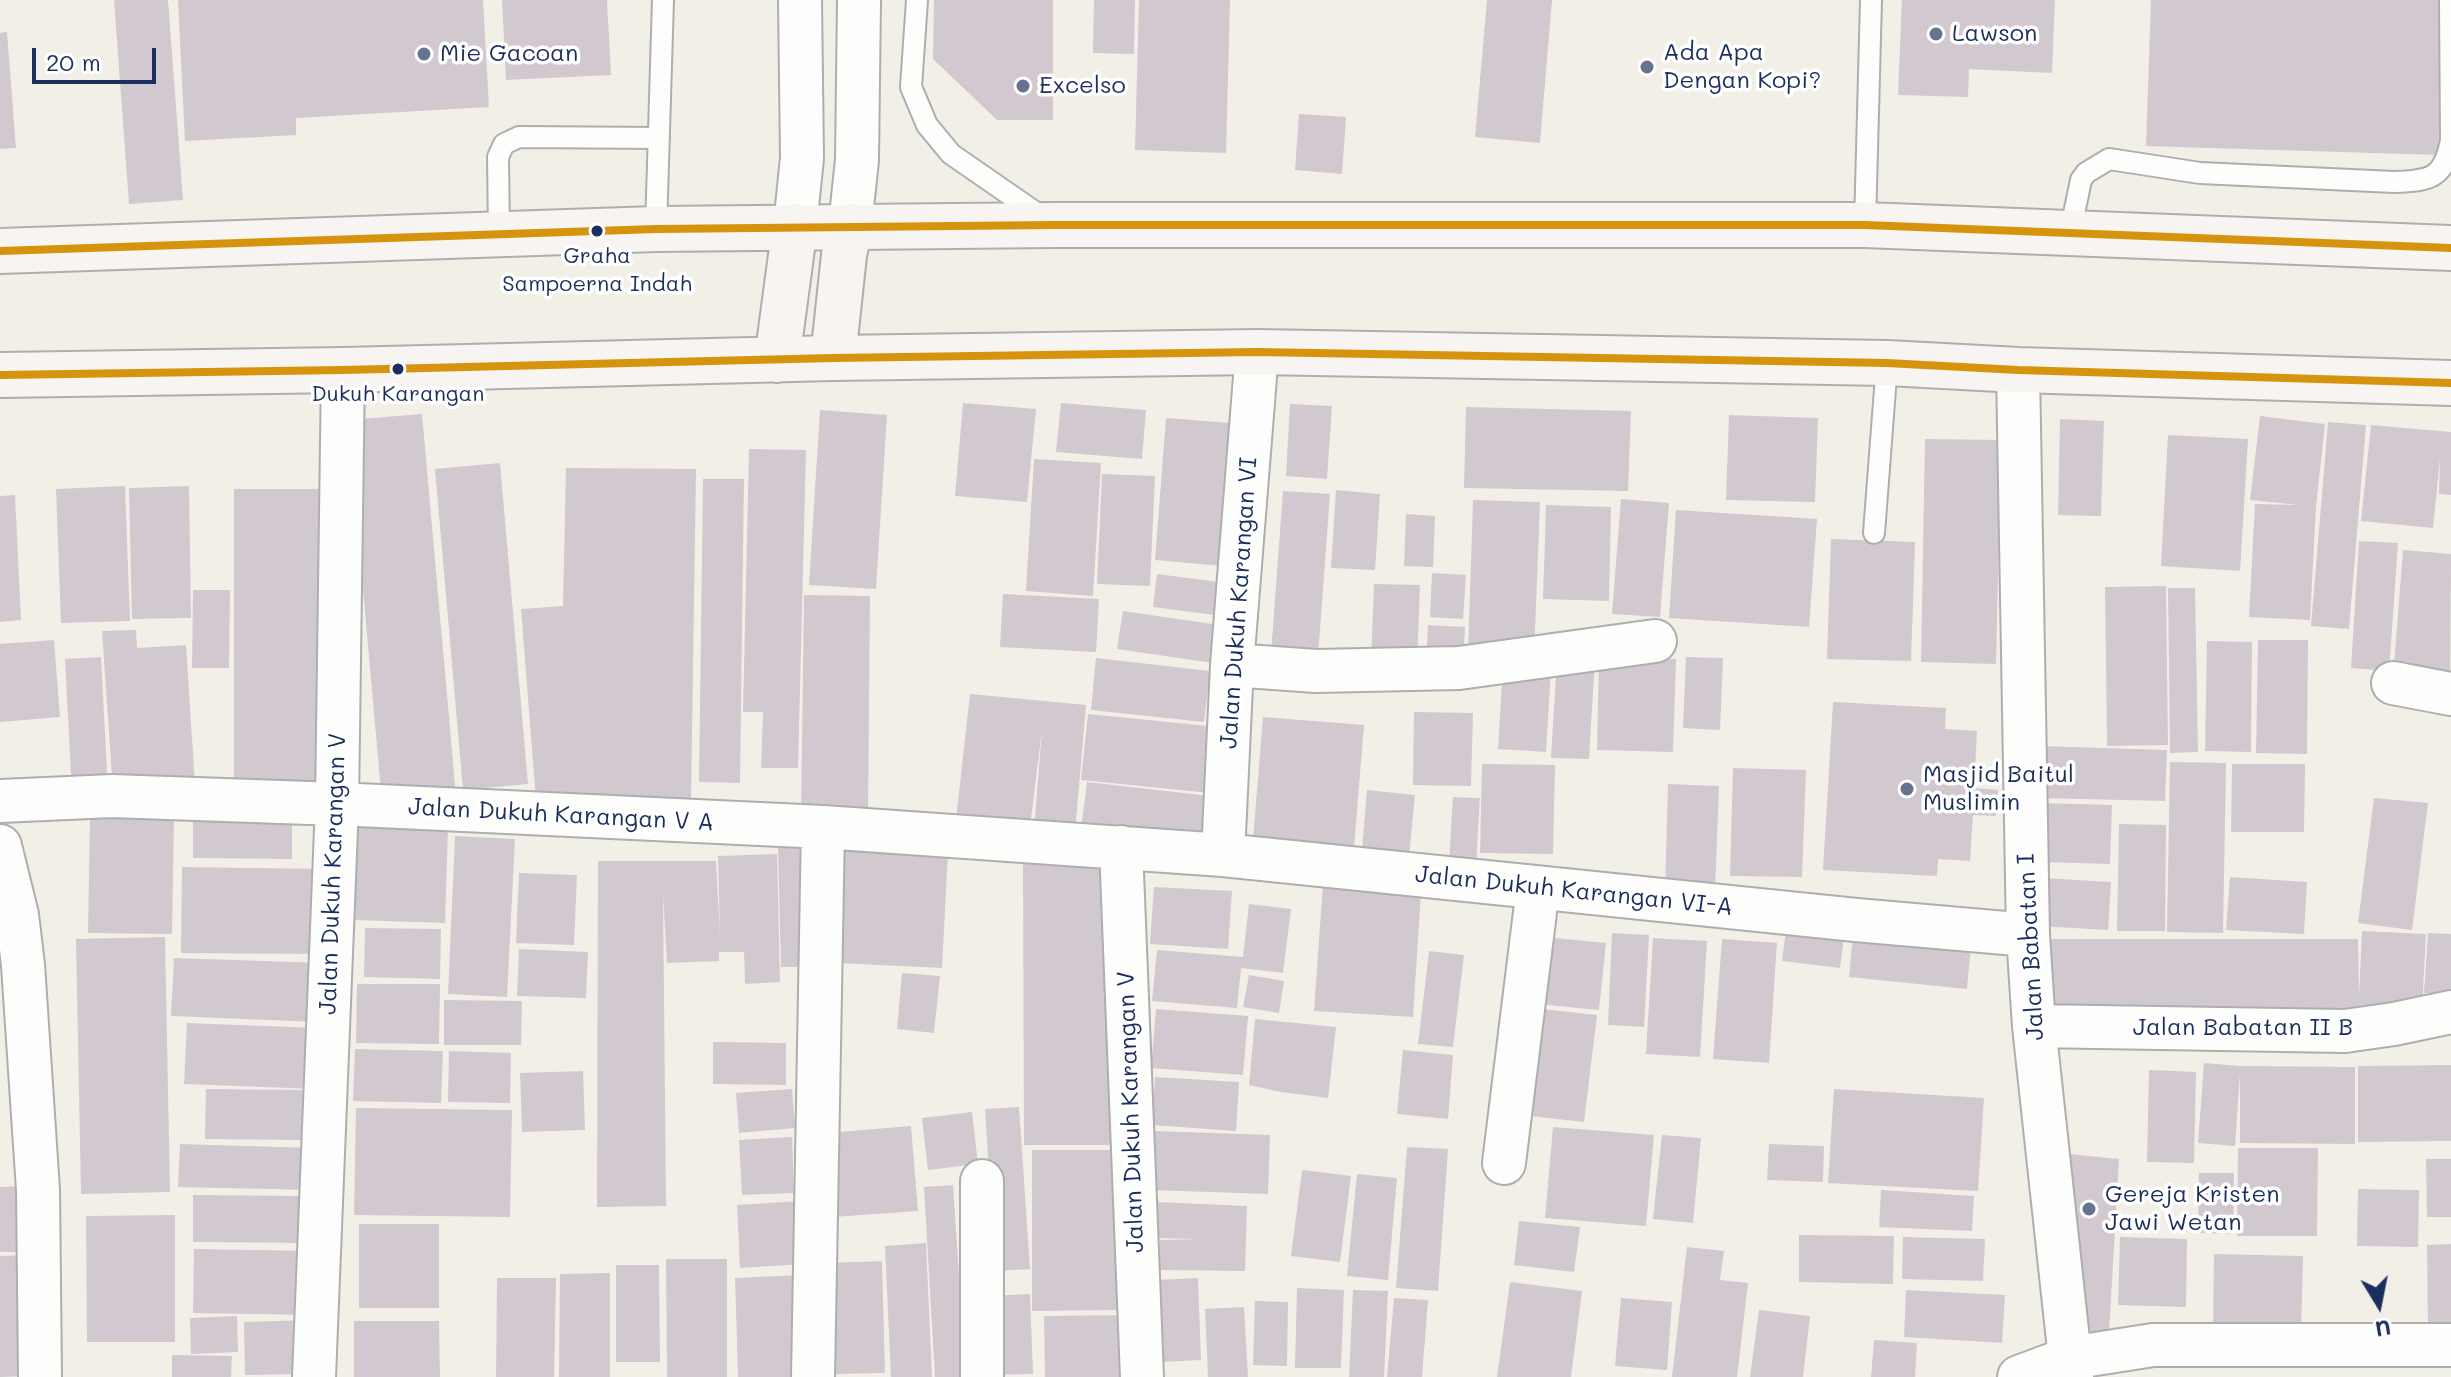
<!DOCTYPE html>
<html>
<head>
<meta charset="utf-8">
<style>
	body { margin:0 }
	#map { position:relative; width:2451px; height:1377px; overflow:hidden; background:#f2efe7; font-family:Mali,sans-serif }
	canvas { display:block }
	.north { position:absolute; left:2339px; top:1265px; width:80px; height:80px; -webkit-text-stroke:6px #fff; paint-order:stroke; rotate:170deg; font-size:22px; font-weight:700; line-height:32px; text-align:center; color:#1b2f5e }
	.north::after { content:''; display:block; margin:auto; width:28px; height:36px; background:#1b2f5e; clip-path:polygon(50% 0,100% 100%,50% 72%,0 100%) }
	.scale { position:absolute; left:32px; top:48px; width:124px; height:36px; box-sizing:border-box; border:4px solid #1b2f5e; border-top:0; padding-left:10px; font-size:24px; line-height:28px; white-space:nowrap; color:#1b2f5e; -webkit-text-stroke:6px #fff; paint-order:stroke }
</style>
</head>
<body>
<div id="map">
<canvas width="2451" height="1377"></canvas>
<div class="north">U</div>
<div class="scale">20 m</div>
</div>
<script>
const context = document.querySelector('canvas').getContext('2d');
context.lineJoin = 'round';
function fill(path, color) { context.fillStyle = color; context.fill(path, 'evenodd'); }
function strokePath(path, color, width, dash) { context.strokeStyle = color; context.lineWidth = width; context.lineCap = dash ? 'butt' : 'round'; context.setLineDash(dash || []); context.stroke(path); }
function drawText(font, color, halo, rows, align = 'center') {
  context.font = font + ' Mali,sans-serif'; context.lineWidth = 7; context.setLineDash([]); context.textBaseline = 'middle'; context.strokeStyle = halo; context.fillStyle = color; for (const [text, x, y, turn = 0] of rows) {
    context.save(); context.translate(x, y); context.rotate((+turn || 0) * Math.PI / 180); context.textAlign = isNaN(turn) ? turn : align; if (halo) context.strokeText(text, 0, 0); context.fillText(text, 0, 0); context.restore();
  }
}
fill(new Path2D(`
	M114,0H168L183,200L129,204Z
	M178,0H483L489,107L296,118V135L185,141Z
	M502,0H607L611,75L506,80Z
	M934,0H1053V120H997L933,59Z
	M1094,0H1135L1134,54L1093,53Z
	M1139,0H1230L1226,153L1135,150Z
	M1487,0H1552L1540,143L1475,137Z
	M1902,0H2055L2052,73L1969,69L1968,97L1898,95Z
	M2151,0H2443L2438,155L2146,146Z
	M7,32L16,148L0,149V33Z
	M1299,114L1346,117L1342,174L1295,170Z
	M963,403L1036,409L1027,502L955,496Z
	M1061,403L1146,410L1142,459L1056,452Z
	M1290,404L1332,406L1327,479L1286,476Z
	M1466,407L1631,411L1628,491L1464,488Z
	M820,410L887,415L876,589L809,585Z
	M422,414L456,796L382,803L348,420Z
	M1729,415L1818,418L1815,502L1726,500Z
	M2260,416L2325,424L2316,507L2310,620L2249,617L2255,504L2299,505L2250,500Z
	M1166,418L1244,424L1233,567L1155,560Z
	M2060,419L2104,421L2101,516L2058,515Z
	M2328,422L2366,425L2349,629L2311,626Z
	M2371,425L2451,432V495L2439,494L2440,458L2433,528L2361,521Z
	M2168,435L2248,439L2240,571L2161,566Z
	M1925,439L2001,440L1996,664L1921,662Z
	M749,449L806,450L798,768H761L763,712H743Z
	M1034,459L1101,463L1093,596L1026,591Z
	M500,463L528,784L463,790L435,469Z
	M566,468L696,469L691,801L536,800L521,609L563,606Z
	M1102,474L1155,476L1150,586L1097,584Z
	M703,479H744L740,783L699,782Z
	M125,486L130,621L61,623L56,489Z
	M189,486L191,618L132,619L129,488Z
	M234,489H329L328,791H234Z
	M1336,490L1380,494L1375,570L1331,568Z
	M1283,491L1330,494L1317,670L1270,667Z
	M15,495L21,620L0,622V496Z
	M1621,499L1669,503L1660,617L1612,614Z
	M1473,500L1540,502L1534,657L1468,654Z
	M1546,505L1611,507L1609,601L1543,599Z
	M1676,510L1817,519L1809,627L1669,618Z
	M1406,514L1435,516L1433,567L1404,566Z
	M1831,539L1915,542L1911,661L1827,659Z
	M2359,541L2398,543L2389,671L2351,668Z
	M2403,550L2451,554L2450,684L2393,679Z
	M1432,573L1466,575L1463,619L1430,617Z
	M1157,574L1234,584L1230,617L1153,607Z
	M1374,584L1420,585L1417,665L1371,664Z
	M2166,586L2168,745L2107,746L2105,587Z
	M2168,588H2195L2198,752L2170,753Z
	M193,590H230L229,668H192Z
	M1003,594L1099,599L1096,652L1000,647Z
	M804,595L870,596L868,814L801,813Z
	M1123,611L1226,626L1220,664L1117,649Z
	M1428,625L1465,627L1463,664L1426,662Z
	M136,630L137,648L186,645L195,785L113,790L102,631Z
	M54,640L60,717L0,722V644Z
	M2258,640H2308L2307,754L2256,753Z
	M2207,641L2252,642L2251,752L2205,751Z
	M101,657L108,792L72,794L65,659Z
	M1599,657L1676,659L1673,752L1597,750Z
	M1686,657L1723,658L1720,730L1683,728Z
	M1096,658L1210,671L1204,722L1091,710Z
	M1557,658L1595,659L1589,759L1551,758Z
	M1503,667L1551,670L1546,752L1498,749Z
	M970,694L1086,705L1075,833L1034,830L1042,729L1030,827L956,819Z
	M1833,702L1946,708L1945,729L1977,731L1974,788L1998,790L1996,816L1973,815L1970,861L1938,859L1937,876L1823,870Z
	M1414,712L1473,713L1471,786L1413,785Z
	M1088,714L1228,728L1220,794L1081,780Z
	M1263,717L1364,725L1353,860L1252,852Z
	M2041,746L2167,750L2165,801L2039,798Z
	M2170,762L2226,763L2223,933L2167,932Z
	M1482,764L1555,765L1553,854L1480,853Z
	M2232,764H2305L2304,832H2231Z
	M1733,768L1806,770L1802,877L1730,876Z
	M1087,782L1210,796L1204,852L1080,838Z
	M1668,784L1719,786L1715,893L1665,891Z
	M1367,790L1415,795L1408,867L1361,862Z
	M1453,797L1480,798L1476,864L1449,863Z
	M2374,798L2428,803L2412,930L2358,923Z
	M2042,803L2112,805L2110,864L2040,862Z
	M193,814H292V859L193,858Z
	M90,817L174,818L172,934L88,933Z
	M2119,824L2166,825L2165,931H2117Z
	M358,826L448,828L445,923L355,920Z
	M455,836L515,839L507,997L448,994Z
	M818,846L821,967H781L778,848Z
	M843,847L948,852L942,968L837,963Z
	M777,854L780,982L745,984L744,952H719V961L667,963L663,894L666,1206L597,1207L598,861H716L720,936L718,856Z
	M1023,859H1117L1118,1145H1024Z
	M182,867L321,869L320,954L181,953Z
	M519,873L577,875L574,945L516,943Z
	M2230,877L2307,882L2304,934L2226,930Z
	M2042,878L2111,882L2108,930L2039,926Z
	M1323,884L1421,891L1413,1017L1314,1011Z
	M1154,887L1232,891L1228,949L1150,944Z
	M1249,904L1291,909L1283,973L1241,968L1237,1008L1152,1001L1157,950L1243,957Z
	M365,928L441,929L440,979L364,977Z
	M1786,930L1844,937L1840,968L1782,961Z
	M2362,931L2426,934L2422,1010L2358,1008V1023H2047V939H2358L2359,996Z
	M1612,933L1649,935L1644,1027L1608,1025Z
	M1853,933L1971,945L1967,989L1849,977Z
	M2428,933L2451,934V995L2424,993Z
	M165,937L170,1192L81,1194L76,939Z
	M1545,937L1606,943L1599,1010L1538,1004Z
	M1653,938L1707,941L1700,1057L1646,1054Z
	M1722,939L1777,943L1769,1063L1713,1059Z
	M519,949L588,952L586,998L517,996Z
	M1429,951L1464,955L1453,1047L1418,1044Z
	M174,958L322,963L319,1022L171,1016Z
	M902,973L940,976L934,1033L897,1029Z
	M1249,975L1284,981L1279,1013L1243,1007Z
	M357,984H440L439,1044L356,1043Z
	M444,1000L522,1001L521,1045H444Z
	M1533,1008L1597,1015L1584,1122L1521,1115Z
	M1156,1009L1248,1016L1243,1075L1151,1068Z
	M1255,1019L1336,1027L1328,1098L1281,1092L1249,1085Z
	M187,1023L317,1028L315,1089L184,1084Z
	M713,1042L786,1043V1085L713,1084Z
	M355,1049L443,1051L441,1103L353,1101Z
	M1403,1050L1453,1055L1448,1119L1397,1114Z
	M449,1051L511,1053L510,1103L448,1102Z
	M2204,1063L2241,1066L2355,1067V1144L2240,1143V1074L2235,1146L2198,1143Z
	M2451,1065V1141L2358,1142V1066Z
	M2149,1070L2196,1072L2194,1163L2147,1162Z
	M583,1071L585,1130L522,1132L520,1073Z
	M1155,1077L1239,1082L1236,1131L1152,1125Z
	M206,1089L303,1090V1140L205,1139Z
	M792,1089L795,1128L739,1133L736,1093Z
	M1834,1089L1984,1098L1978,1191L1828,1183Z
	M1019,1107L1030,1269L995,1271L985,1109Z
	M356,1108L512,1110L510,1217L354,1215Z
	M972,1112L978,1164L928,1170L922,1118Z
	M911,1126L918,1211L833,1217L826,1133Z
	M1553,1127L1654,1135L1646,1226L1545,1218Z
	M1153,1131L1270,1135L1268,1194L1151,1190Z
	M1662,1135L1701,1138L1693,1223L1653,1219Z
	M792,1137L794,1193L742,1195L739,1140Z
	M180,1144L315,1148L314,1190L178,1187Z
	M1769,1144L1824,1146L1823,1182L1767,1180Z
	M1407,1147L1448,1149L1438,1291L1396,1288Z
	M2238,1148H2318L2317,1236H2237Z
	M1032,1150H1121V1310L1032,1311Z
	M2059,1153L2119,1159L2109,1333L2084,1337Z
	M2426,1159H2451V1217H2427Z
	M1302,1170L1351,1176L1340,1262L1291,1256Z
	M2199,1173H2234L2233,1234L2198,1233Z
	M1357,1174L1397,1178L1388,1280L1347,1276Z
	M953,1185L960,1292L971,1291L977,1377H935L924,1187Z
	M23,1186V1252H0V1187Z
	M2358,1189L2419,1190L2418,1247L2357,1246Z
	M1881,1190L1974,1196L1972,1231L1879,1227Z
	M193,1195L307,1196L306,1243L193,1242Z
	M800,1201L803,1264L740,1268L737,1205Z
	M1156,1202L1247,1206L1245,1271L1159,1270L1160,1240L1198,1239L1155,1238Z
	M175,1215V1342H87L86,1216Z
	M1519,1221L1580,1227L1574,1272L1514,1265Z
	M359,1224H439V1308H359Z
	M1799,1235L1894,1236L1893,1284L1799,1282Z
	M1903,1237L1985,1239L1983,1281L1902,1279Z
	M2120,1237L2187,1239L2186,1307L2118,1305Z
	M926,1243L932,1377H891L885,1246Z
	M2451,1244V1333H2428L2427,1245Z
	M1687,1247L1724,1251L1720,1280L1748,1283L1737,1377H1672Z
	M194,1249L314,1251L312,1315L193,1313Z
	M2214,1254L2303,1256L2301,1335L2213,1333Z
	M24,1255L27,1376L0,1377V1256Z
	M666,1259H727V1377H667Z
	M882,1261L885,1373L832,1374L828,1263Z
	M616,1265H659L660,1362H616Z
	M610,1273V1377H559L560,1274Z
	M801,1275L804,1377H738L735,1278Z
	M497,1278H556L554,1377H496Z
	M1198,1278L1201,1360L1158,1362L1155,1280Z
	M1510,1282L1582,1291L1571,1377H1497Z
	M1297,1288L1344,1290L1341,1368H1295Z
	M1353,1290L1388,1291L1384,1377H1349Z
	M1906,1290L2005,1295L2002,1343L1904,1337Z
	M1030,1294L1033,1374L992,1375L989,1296Z
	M1394,1298L1428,1300L1422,1377H1387Z
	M1621,1298L1672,1302L1667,1370L1615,1366Z
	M1255,1301L1288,1302L1287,1366L1253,1365Z
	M1244,1307L1248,1377H1208L1205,1309Z
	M1759,1310L1810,1316L1803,1377H1750Z
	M1132,1315V1377H1045L1044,1316Z
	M237,1316L238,1352L191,1354L190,1318Z
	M311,1320V1374L245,1375L244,1322Z
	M354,1321H439L440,1377H354Z
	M1874,1340L1917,1343L1915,1377H1871Z
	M172,1355L232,1356L231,1377H172Z`), '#d2c9d0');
const lane = new Path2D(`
	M917,0L911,87L927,125L951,154L1045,219
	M1865,225L1871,0
	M656,229L663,0
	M2070,233L2081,180L2086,173L2109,159L2200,173L2394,182C2431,181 2444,178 2451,140L2450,0
	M499,235L498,157L504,144L519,137L659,138
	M1874,533L1887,363`);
const street = new Path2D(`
	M795,226L802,158L800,0
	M850,226L857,160L859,0
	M2018,370L2028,935L2034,1026L2072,1377
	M1232,665L1316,671L1459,668L1655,641
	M2393,683L2451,694
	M0,801L112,796L337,804L823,827L1223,855L1856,920L2028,935
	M0,846L17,915L23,965L38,1190L40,1377
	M1121,847L1142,1377
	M1223,855L1232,665L1257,352
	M2034,1026L2345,1031L2394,1024L2451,1012
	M1504,1163L1538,888
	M982,1181V1377
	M314,1377L337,804L343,370
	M813,1377L823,827
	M2019,1377L2070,1358L2153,1345H2451`);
const secondary = new Path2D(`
	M0,251L656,229L1054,225H1865L2451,248
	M833,358L844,255L850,226
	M777,360L795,226
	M0,375L343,370L833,358L1257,352L1887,363L2018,370L2451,383`);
strokePath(lane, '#adaeae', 24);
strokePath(street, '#adaeae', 46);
strokePath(secondary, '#adaeae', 48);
strokePath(lane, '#fdfdfb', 20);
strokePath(street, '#fdfdfb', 42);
strokePath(secondary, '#f7f4f1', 44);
strokePath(new Path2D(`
	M0,251L656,229L1054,225H1865L2451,248
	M0,375L343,370L833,358L1257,352L1887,363L2018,370L2451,383`), '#d6940e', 8);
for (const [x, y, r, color] of [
	[1936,34,8,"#66728e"],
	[424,54,8,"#66728e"],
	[1647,67,8,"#66728e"],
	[1023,86,8,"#66728e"],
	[597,231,7,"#1b2f5e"],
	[398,369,7,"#1b2f5e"],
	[1907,789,8,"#66728e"],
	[2089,1209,8,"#66728e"]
]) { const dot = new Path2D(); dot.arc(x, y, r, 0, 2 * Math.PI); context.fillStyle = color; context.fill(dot); strokePath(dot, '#fff', 3); }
drawText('22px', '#1b2f5e', '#fff', [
	["Graha",597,256],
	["Sampoerna Indah",597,284],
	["Dukuh Karangan",398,394]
]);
drawText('24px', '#1b2f5e', '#fff', [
	["Lawson",1952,34],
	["Ada Apa",1663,53],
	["Dengan Kopi?",1663,81],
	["Mie Gacoan",440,54],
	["Excelso",1039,86],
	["Masjid Baitul",1923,775],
	["Muslimin",1923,803],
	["Gereja Kristen",2105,1195],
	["Jawi Wetan",2105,1223]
], 'left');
drawText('24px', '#1b2f5e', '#fff', [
	["Jalan Dukuh Karangan VI",1239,603,-86],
	["Jalan Dukuh Karangan V A",561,815,3],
	["Jalan Dukuh Karangan V",333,874,-88],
	["Jalan Dukuh Karangan VI-A",1574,891,6],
	["Jalan Babatan I",2031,947,-93],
	["Jalan Babatan II B",2243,1028],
	["Jalan Dukuh Karangan V",1131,1112,-92]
]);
</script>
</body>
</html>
